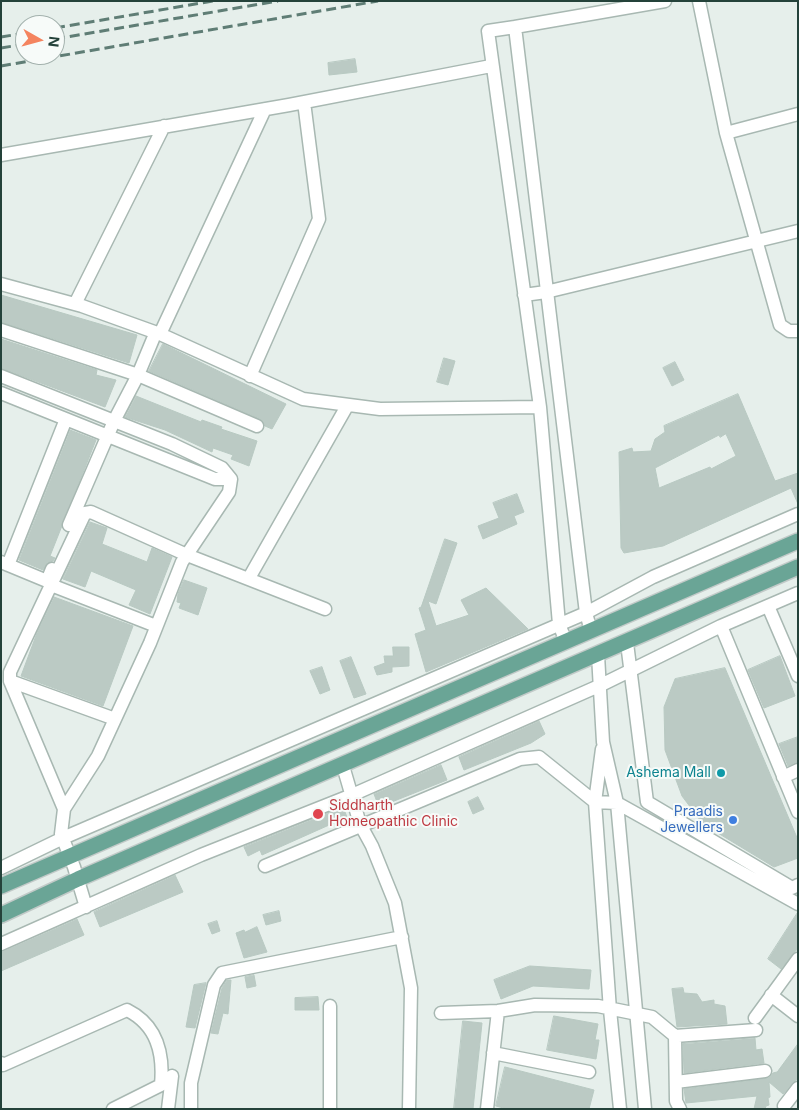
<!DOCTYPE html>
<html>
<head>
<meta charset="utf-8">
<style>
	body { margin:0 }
	#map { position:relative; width:799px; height:1110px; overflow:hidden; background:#e6efeb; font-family:Inter,sans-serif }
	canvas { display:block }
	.frame { position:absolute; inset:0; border:2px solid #24423a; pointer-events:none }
	.north { position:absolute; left:15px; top:15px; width:50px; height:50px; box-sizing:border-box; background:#f7fbf9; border:1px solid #a3b1ad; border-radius:50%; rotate:97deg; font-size:14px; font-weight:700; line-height:20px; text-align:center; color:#24423a }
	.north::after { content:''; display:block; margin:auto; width:18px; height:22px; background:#f4845f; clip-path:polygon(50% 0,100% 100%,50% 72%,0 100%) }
</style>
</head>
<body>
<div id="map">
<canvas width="799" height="1110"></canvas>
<div class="frame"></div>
<div class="north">N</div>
</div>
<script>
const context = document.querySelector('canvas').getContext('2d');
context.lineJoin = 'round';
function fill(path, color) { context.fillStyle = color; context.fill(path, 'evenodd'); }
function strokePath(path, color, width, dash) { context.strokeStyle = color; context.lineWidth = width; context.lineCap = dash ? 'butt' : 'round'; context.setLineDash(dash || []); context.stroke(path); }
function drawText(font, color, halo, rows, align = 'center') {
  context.font = font + ' Inter,sans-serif'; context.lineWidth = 4; context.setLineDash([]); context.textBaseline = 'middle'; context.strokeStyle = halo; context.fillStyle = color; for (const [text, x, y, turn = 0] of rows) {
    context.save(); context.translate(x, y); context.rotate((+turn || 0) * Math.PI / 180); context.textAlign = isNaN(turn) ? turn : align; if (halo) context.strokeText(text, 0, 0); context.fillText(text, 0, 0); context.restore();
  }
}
const building = new Path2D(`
	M355,59L357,72L329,75L328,63Z
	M1,295L137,335L129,363L1,322Z
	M1,339L97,370L96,375L116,380L105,407L1,368Z
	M163,344L286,404L272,429L265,426L260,419L149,371Z
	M444,358L455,361L448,385L437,382Z
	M675,362L684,380L672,386L663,368Z
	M738,394L775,481L798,473V504L791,488L663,546L624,553L621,548L619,452L632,448L633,452L651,451L655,439L665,432L664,426ZM726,434L736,456L711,469L710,467L659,488L655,468L719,435L720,437Z
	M136,396L201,422L202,420L222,427L221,429L257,441L249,466L231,459L233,455L213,448L212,452L165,430L125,417Z
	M70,430L96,440L50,556L55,558L53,561L47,563L43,570L19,560Z
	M517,494L524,512L514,516L517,524L483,539L478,526L499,518L493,503Z
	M90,522L107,528L102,544L147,562L152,548L172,557L150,614L129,605L136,590L91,571L85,587L63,579Z
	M445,539L457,543L436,604L428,601L436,626L469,615L461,600L486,588L528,629L426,672L415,634L426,630L419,608L421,607Z
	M184,580L207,588L198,615L179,608L181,603L177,602L178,594Z
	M54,597L133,626L103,706L21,676L37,633Z
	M393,647H409V666L392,667V672L377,675L374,667L385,663L384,656H393Z
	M780,656L795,696L764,708L748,670Z
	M351,657L366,694L354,698L340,661Z
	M322,667L330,690L320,694L310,671Z
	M725,668L798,840V858L774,867L703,824L682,796L665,750L664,707L675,679Z
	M539,721L545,734L531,743L464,770L459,757Z
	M798,737V762L788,766L779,744Z
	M441,765L447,780L379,807L374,794Z
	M478,797L484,809L473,814L468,802Z
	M343,807L347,817L262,855L260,850L248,856L244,847Z
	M175,875L183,892L100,927L94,912Z
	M279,911L281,921L266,925L263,915Z
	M798,912V948L781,969L768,959Z
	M77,919L84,935L1,971V952Z
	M217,921L220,931L212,934L208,924Z
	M257,927L267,952L244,958L236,933L244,930L245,932Z
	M530,966L591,970L589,989L533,986L501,999L494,980Z
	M254,975L256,986L247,988L245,977Z
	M227,980H231L228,1014L223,1013L218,1034L211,1033L222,988Z
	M206,983L195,1028L186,1027L194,985Z
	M683,988L684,993L697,994L702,1002L714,1000V1004L725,1006L727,1024L677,1027L672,989Z
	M318,997L319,1010H295V998Z
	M554,1016L598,1024L595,1040H599L596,1059L547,1050Z
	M463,1021L482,1023L473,1109H454Z
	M755,1038L756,1050L762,1049L764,1063L684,1073L683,1044Z
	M798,1044V1078L783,1094L769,1082L770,1097L768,1098L769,1105L766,1106L765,1109H754L757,1096L686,1103L684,1089L769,1078L773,1073L777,1072Z
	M505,1067L594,1090L589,1109H507L496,1106Z`);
fill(building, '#bbcac4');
strokePath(building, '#b8c9c2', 1);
const minor = new Path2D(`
	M699,1L726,133L780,325L789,331H798
	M515,27L665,1
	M726,133L798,114
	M1,155L289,105L491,66
	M1,284L82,306L160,334L303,399L380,409L540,407
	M524,295L546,292L798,231
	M75,304L164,126
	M1,330L138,375L257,426
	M160,334L265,109
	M1,376L172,444L222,468L231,479L229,492L182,562L150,643L98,756L64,809L61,834L74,867L86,907
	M250,376L319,219L304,102
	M1,393L215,479H231
	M69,525L114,421L138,375L153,339
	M1,562L47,581L52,569
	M8,565L66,419
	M249,578L347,406
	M51,585L10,672V681L115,719
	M768,606L798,676
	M156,626L51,585L85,513L91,512L187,555L325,609
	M721,626L798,812
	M566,642L559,624L540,407L488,31L515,27L586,613L591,631
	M627,643L647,802L792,888L798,885
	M598,655L603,742L617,803L645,1109
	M10,681L64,809
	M602,749L595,802L610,1010L620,1109
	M343,766L360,824L372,846L395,903L411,988L409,1109
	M783,777L798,770
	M265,866L520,759L539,757L595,802L617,803L798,904
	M1,868L63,838L586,613L653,577L798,514
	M1,944L201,855L352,795L601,685L721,626L798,593
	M771,995L798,1016
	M330,1006V1109
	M441,1013L498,1011L535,1005L598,1006L652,1017L675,1036L756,1030
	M755,1018L798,959
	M675,1036L676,1101L680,1109
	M493,1053L589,1072
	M1,1063L3,1065L127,1010C157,1025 164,1053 161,1085L113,1109
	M676,1082L765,1071
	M784,1106L798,1088
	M168,1109L172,1076
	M191,1109V1083L214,985L222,973L402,937
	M487,1109L498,1011`);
const major = new Path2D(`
	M1,886L798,541
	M1,915L78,879L798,567`);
strokePath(minor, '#a8b8b2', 15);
strokePath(major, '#c2cac8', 18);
strokePath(minor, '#fff', 12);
strokePath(major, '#6aa596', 15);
strokePath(new Path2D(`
	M55,28L213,1
	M1,37L25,33
	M55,39L278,1
	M1,48L25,44
	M1,66L378,1`), '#5f7d75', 3, [10, 5]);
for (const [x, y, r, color] of [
	[721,773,5,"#0f9aa8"],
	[318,814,6,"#e0444e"],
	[733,820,5,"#3f7fe0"]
]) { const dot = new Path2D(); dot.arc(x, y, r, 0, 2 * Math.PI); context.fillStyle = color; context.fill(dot); strokePath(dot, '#f7fbf9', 2); }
drawText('14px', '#0d838f', '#f7fbf9', [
	["Ashema Mall",711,773]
], 'right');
drawText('14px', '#be3a42', '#f7fbf9', [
	["Siddharth",329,806],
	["Homeopathic Clinic",329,822]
], 'left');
drawText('14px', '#366cbe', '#f7fbf9', [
	["Praadis",723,812],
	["Jewellers",723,828]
], 'right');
</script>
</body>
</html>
